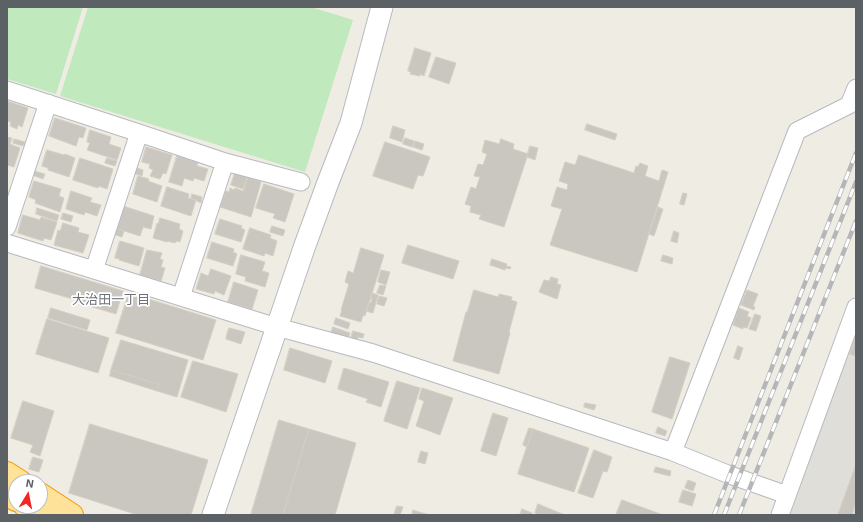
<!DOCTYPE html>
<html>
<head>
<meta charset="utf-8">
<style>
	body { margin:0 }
	#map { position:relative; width:863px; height:522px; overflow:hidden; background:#efece4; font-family:"Exo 2",sans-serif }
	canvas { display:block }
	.frame { position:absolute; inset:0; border:8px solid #5c6166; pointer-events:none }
	.north { position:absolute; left:8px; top:474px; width:40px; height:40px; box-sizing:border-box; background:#fff; border:1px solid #bec0c2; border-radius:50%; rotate:10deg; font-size:11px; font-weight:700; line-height:16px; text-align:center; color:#5c6166 }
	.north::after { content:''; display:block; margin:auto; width:14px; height:18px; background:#f62524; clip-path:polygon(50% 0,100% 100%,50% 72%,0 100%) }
</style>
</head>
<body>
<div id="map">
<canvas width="863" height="522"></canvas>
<div class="frame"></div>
<div class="north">N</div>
</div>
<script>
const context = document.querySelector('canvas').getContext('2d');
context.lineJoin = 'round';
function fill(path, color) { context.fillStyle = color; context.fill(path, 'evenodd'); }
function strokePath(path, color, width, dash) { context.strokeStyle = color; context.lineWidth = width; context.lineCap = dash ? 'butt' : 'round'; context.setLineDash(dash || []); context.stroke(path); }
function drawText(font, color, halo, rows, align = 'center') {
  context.font = font + ' "Exo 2","Noto Sans JP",sans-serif'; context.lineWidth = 3.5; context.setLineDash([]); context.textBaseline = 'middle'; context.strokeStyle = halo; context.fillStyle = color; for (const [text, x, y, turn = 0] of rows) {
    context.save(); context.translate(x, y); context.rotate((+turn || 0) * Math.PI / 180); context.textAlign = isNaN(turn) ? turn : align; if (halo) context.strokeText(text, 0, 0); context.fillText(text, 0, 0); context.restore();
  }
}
fill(new Path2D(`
	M856,328V515H790Z`), '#e0ded8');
fill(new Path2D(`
	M7,7H83L56,94L7,79Z
	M88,7H311L353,20L305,172L60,96Z`), '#c1e9be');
const building = new Path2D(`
	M415,48L431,53L424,76L420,74V76L410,74L411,72L408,71Z
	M436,57L456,63L449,84L429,77Z
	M7,101L28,108L22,127L18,125L17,129L10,126L11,122L7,121Z
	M55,118L86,128L83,138L79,137L76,146L49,136Z
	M587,124L617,134L615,140L585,130Z
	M393,126L405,130L402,142L390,138Z
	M90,130L111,137L109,144L121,148L117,160L87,150L90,143L87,142Z
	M7,137L12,138L10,144L20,148L14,167L7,165Z
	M405,138L414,141L412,147L403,144Z
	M14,139L25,142L23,146L13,143Z
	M501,139L514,144L513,149L528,154L504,227L479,219L481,215L470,212L471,206L465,204L471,187L476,189L480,177L474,176L478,164L483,165L487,154L482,152L485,140L499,144Z
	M415,141L424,144L422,150L413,147Z
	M385,142L430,157L423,176L418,175L413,189L373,176Z
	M530,146L538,148L535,160L527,157Z
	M146,147L172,155L166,174L163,173L160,179L150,176L153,170L149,168L150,164L142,162Z
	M47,150L64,155L65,154L75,158L69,177L48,170V168L42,166Z
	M579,155L634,173L636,166L638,167L640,163L648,166L645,176L659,181L662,170L668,172L637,272L550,245L562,209L551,206L557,187L567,190L568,184L559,181L565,162L575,165Z
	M177,156L198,162L197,166L208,169L204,181L194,178L193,181L184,178L182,186L169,182Z
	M80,158L113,169L107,189L99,186L98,188L73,180Z
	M107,158L117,161L115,166L105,163Z
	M131,166L143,170L142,176L129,172Z
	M34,171L45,174L43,179L32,175Z
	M235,173L247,177L243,189L231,185Z
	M138,176L149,179L148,181L162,186L157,202L133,194Z
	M248,177L261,182L251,217L220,207L226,191L229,192L230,188L234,190L235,188L243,191Z
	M34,181L61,189L59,196L64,198L60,212L35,203L36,200L29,197Z
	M264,184L294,194L285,222L273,218L275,214L256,208Z
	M167,187L189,194L188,198L196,200L191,216L161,206Z
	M71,191L92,198L90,202L101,205L97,216L85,212L84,215L66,209Z
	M683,193L687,194L684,205L680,204Z
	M192,194L202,197L201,203L191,198Z
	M123,206L154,216L151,229L143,227L140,236L112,227Z
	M658,207L663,209L654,236L649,234Z
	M37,208L59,215L57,221L36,214Z
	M63,213L73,216L71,222L61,219Z
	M23,215L40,220L41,217L57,222L51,240L44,238L43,241L18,233Z
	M160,218L180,224L179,229L183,231L180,242L176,241L175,243L167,241V242L153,238L157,223L158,224Z
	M220,219L242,226L241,228L245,230L241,242L215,234Z
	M63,223L79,228L78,232L89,235L83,253L54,245L58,230L60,231Z
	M272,226L285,230L283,236L270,232Z
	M112,227L124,231L122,237L110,233Z
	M250,228L271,235L270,238L277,241L273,256L265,253L264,256L243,249Z
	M674,231L679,233L677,243L671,241Z
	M120,241L144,248L139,266L119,260L120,259L115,258Z
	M212,242L234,249L233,252L237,254L233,266L207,258Z
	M408,245L459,261L453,279L402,263Z
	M361,248L384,255L365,316L363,315L361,322L340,316L342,310H341L349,284L345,282L348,271L353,273Z
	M147,250L162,253L160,259L163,260L161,267L165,268L161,281L140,275Z
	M241,255L265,262L262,271L269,273L265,287L245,281L246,277L236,274Z
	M663,255L673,258L672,264L661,261Z
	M492,259L507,264L506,266L511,267L510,269L506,268L505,270L490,265Z
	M41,266L123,291L116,314L76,302V300L35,288Z
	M211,269L231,276L224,295L215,291L214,294L196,289L201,273L208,276Z
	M381,270L390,272L386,285L378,282Z
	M551,277L558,279L557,284L561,285L557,299L539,292L544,280L549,281Z
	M234,282L258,290L252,309L228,302Z
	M380,285L386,286L383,295L377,293Z
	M474,290L498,297L499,294L512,297L511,300L517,302L509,332L510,333L499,374L453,361L466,312H467Z
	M747,290L758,294L753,306L755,307L754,310L741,305Z
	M129,293L216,320L203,360L116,333Z
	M372,293L378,295L373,313L366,311L369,302L371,303L372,298L371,297Z
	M379,296L387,298L384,306L377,304Z
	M51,308L90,320L87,330L48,318Z
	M739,308L749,312L747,316L751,318L747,328L743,327V329L733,325Z
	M755,314L761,316L756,331L749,329Z
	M336,318L350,323L348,329L334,324Z
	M47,319L109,338L98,373L36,354Z
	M333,327L350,333L348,338L331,333Z
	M229,328L245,332L241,344L226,339Z
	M353,331L364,334L363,338L358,337L357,340L351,338Z
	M856,337V356L850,354Z
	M121,340L188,360L177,397L157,391L159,384L111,370Z
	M738,346L743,348L739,360L734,358Z
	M290,348L332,361L325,383L284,370Z
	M670,357L690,363L672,419L652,412Z
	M193,361L238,374L226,412L181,397Z
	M344,368L389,382L381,407L366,402L368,399L338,389Z
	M111,370L159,384L157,391L110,376Z
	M397,381L420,388L407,429L384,421Z
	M422,388L453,398L440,435L416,426L424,401L419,399Z
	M23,401L54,411L40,456L30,452L33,445L11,438Z
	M585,403L596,405L594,410L584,407Z
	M493,413L508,418L496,456L481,451Z
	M279,420L309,429L283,515H251Z
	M90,424L208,460L191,515H138L69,493Z
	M658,427L667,431L665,436L656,433Z
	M529,428L533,429L527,447L523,445Z
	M309,429L356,443L335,515H283Z
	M533,429L589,448L574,492L518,474Z
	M594,450L612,457L607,472L603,471L593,498L578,493Z
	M421,451L428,453L425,464L418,462Z
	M33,457L43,460L39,472L29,469Z
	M856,465V502L852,515H838Z
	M656,467L671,471L670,476L654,472Z
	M688,480L696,483L693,491L685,488Z
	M683,490L696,494L692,506L679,502Z
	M622,500L663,515H616Z
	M538,504L565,515H540L535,513Z
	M397,506L403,507L400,515H394Z
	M522,509L532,513V515H520Z
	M413,510L429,515H412Z`);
fill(building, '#cac7c1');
strokePath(building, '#d5cdc1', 1);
const minor = new Path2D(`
	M7,90L139,133L225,162L181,297
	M225,162L301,182
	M7,227L48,103
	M7,243L277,327L373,353L673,452L730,475L787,495
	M94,270L139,133
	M673,452L797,131L849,105L856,88
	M780,515L856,307`);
const tertiary = new Path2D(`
	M213,515L304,248L327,185L351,123L382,7`);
const trunk = new Path2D(`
	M7,473L21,482
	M40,494L72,515
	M7,495L16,500
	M25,506L39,515`);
strokePath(minor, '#b6babf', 19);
strokePath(tertiary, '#b6babf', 23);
strokePath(trunk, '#f39600', 24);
strokePath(minor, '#fff', 17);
strokePath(tertiary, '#fff', 21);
strokePath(trunk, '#ffe29a', 22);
const rail = new Path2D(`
	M714,515L856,153
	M724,515L856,182
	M739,515L856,221`);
strokePath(rail, '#b5b6b7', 4.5);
strokePath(rail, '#fff', 3, [9]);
drawText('13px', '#6d7378', '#fff', [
	["大治田一丁目",111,300]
]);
</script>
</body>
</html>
